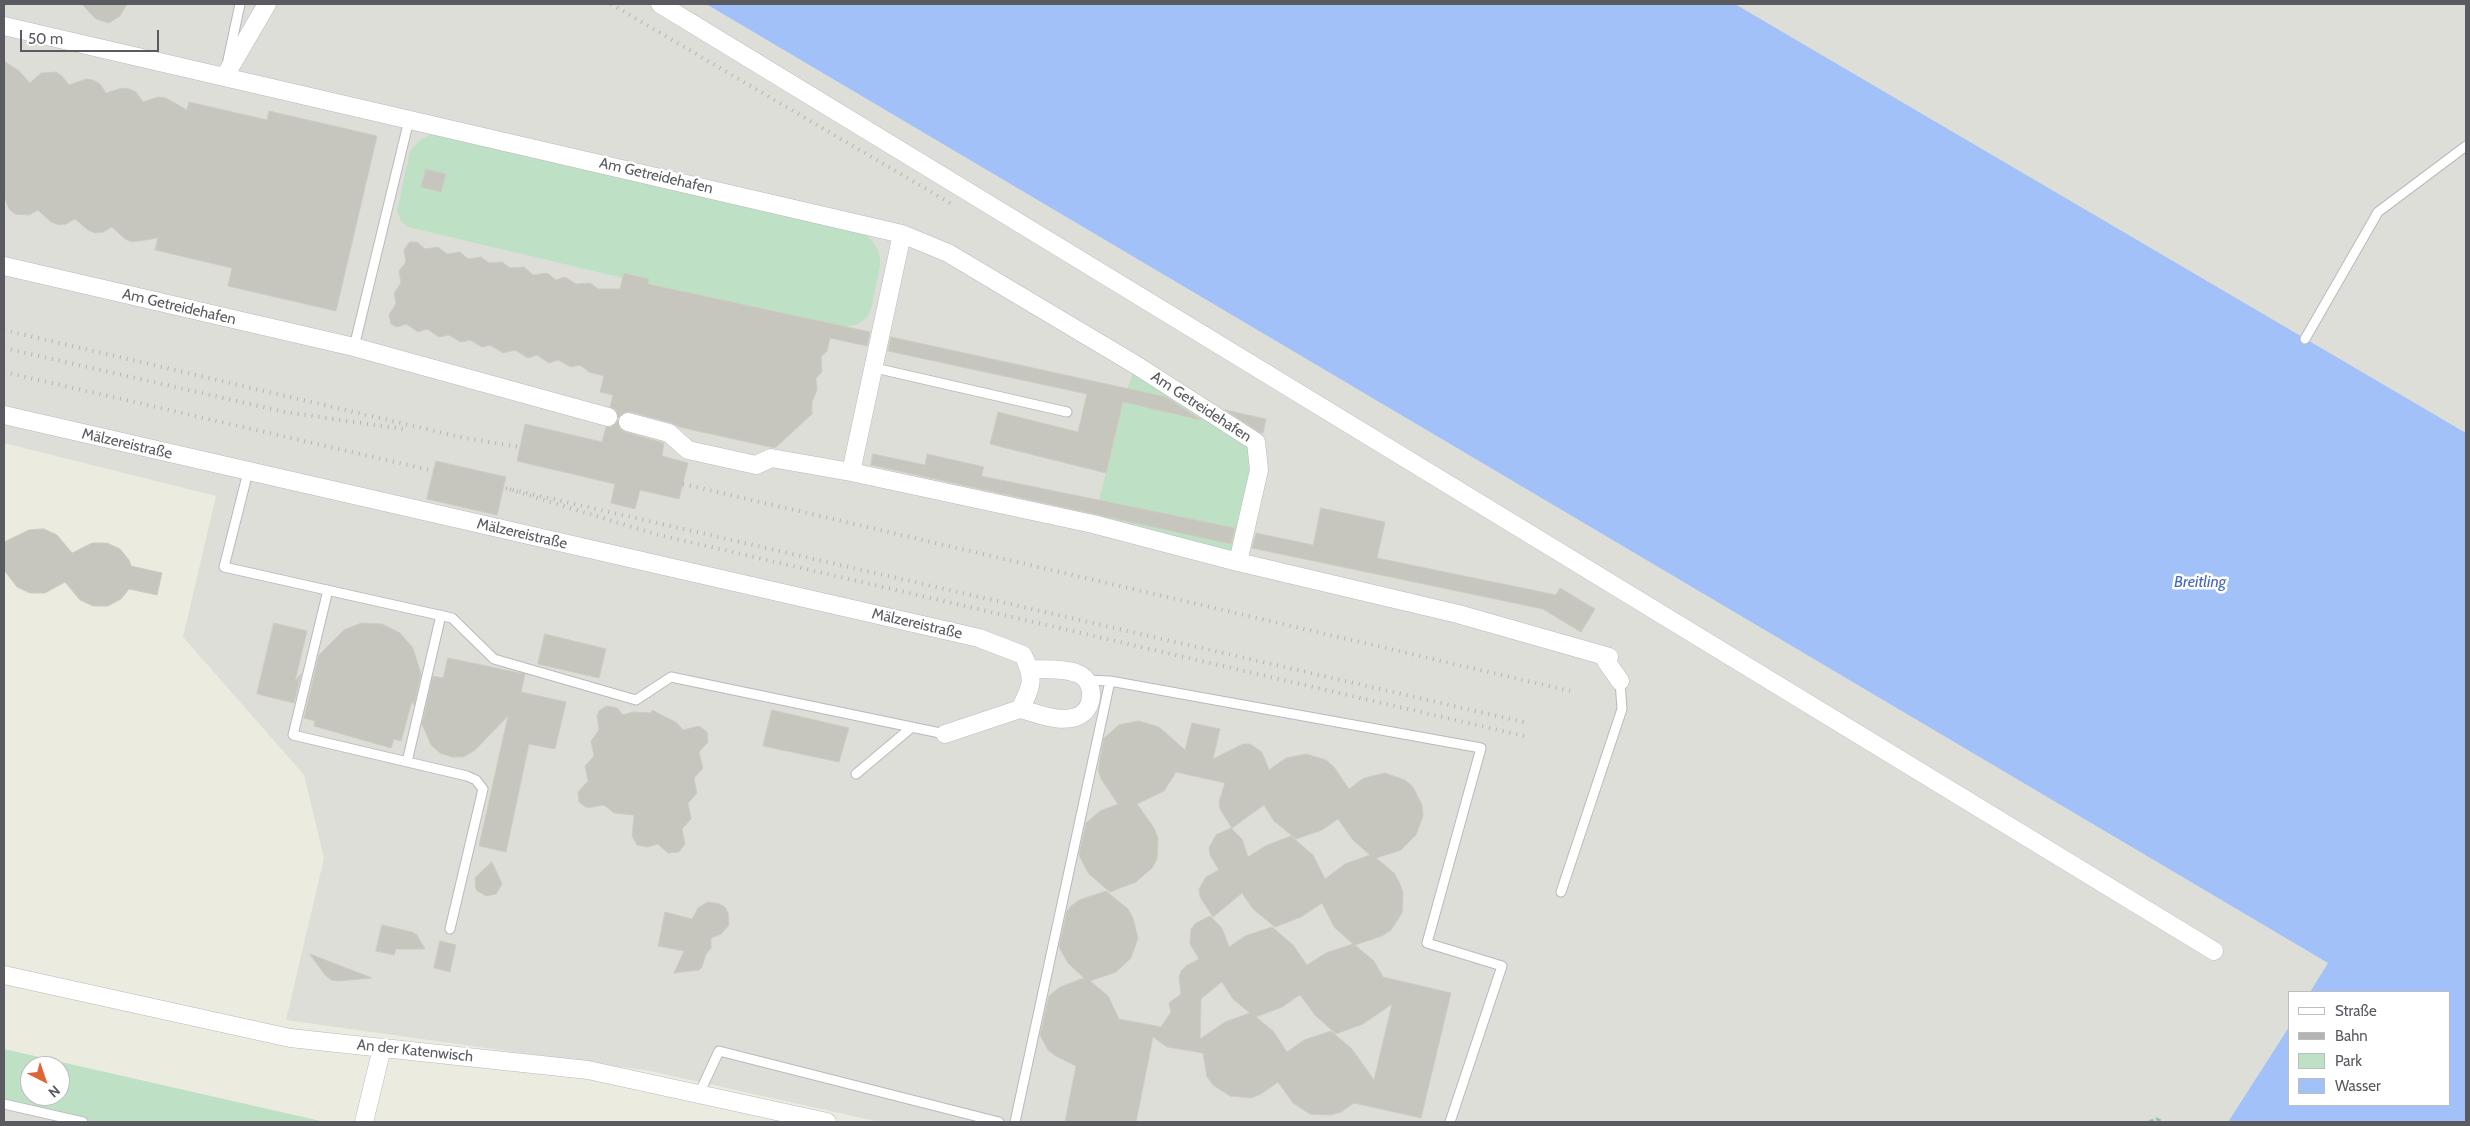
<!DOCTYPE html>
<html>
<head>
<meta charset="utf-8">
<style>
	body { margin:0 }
	#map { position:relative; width:2470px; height:1126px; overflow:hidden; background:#ebebe0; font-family:Cabin,sans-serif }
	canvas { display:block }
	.frame { position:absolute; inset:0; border:5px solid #595b60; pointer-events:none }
	.legend { position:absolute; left:2288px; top:991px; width:162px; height:115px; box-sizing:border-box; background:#fff; border:1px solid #bdbdbf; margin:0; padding:6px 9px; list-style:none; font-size:15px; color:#595b60 }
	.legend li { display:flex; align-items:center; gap:10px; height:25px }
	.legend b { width:25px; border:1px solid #bdbdbf }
	.north { position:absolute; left:20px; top:1056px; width:50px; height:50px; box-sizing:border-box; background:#fff; border:1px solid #bdbdbf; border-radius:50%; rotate:139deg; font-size:14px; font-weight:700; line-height:20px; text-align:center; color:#595b60 }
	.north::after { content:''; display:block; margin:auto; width:18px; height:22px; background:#dc6635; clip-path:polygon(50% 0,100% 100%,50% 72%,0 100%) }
	.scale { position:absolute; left:20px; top:30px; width:139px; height:22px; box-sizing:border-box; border:2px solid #595b60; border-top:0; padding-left:6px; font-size:15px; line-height:18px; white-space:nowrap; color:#595b60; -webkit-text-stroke:4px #fff; paint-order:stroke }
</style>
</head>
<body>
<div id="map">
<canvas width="2470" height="1126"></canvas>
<div class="frame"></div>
<ul class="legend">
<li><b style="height:6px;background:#fff"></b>Straße</li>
<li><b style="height:6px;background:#b3b4b4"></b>Bahn</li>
<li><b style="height:14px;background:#bee1c5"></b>Park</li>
<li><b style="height:14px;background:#a3c1f9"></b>Wasser</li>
</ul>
<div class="north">N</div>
<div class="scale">50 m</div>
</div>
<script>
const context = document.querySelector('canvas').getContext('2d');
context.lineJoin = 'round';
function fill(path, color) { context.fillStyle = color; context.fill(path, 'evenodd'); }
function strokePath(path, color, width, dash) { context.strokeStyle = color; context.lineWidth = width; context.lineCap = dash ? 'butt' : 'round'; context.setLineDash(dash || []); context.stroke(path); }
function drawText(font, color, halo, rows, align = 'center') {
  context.font = font + ' Cabin,sans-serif'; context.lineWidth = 5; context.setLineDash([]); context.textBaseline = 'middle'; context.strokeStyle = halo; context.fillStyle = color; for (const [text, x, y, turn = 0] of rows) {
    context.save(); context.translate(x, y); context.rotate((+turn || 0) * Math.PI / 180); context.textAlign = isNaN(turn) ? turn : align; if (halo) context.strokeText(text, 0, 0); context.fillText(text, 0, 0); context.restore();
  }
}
fill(new Path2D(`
	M4,4H706L2329,963L2310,992H2289V1027L2228,1122H880L650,1071L286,1020L324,858L304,775L183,637L216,496L4,443Z
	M1735,4H2466V433L2305,339Z
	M4,1103L90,1122H4Z`), '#deded8');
fill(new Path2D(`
	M429,135H441L864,233C886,252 881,265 875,290C873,299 872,310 867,317C859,326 849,327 838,327L648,284L649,279L625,273L623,278L408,227L401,221L397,211L410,151L419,141Z
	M1136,365L1256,442L1238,562L1093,524L1126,392Z
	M4,1049L325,1122H90L4,1103ZM30,1066H60V1096H30Z`), '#bee1c5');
fill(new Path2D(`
	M706,4H1735L2466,433V1122H2228L2289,1027V1105H2449V992H2310L2328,963Z`), '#a3c1f9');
const building = new Path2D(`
	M82,4H127L120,16L109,23L96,19Z
	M4,61L19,71L30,83L41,73L56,72L62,76L69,85L86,79L93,80L100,84L106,93L122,88L129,89L136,92L143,102L158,97L166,98L187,110L189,102L267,120L269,111L377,136L336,311L228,286L232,268L155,250L158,238L132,242L125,239L112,227L103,232L95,233L88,230L75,219L66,224L59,225L51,222L38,210L29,215L15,214L9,209L4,196Z
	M426,169L446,174L441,192L421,187Z
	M410,242H417L425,249L438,247L447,254L460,252L468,259L481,257L489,263L502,262L510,268L524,267L533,275L547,273L556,280L565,277L576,284L590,283L598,289H620L624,273L649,279L648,284L870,332L867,346L830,338L827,351L821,357L822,372L816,378L817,390L812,402V414L775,448L679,427L672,423L631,412H625L618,418L616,410L610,407L613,395L600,392L604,376L589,372L580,365L571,367L558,360L549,363L537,355L528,358L515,350L503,353L490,345L482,347L470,340L461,342L449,335L439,337L427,329L418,332L406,324L397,327L391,324L389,315L396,304L394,293L401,283L399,271L406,262L404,250Z
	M891,337L1166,397L1201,420L1123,402L1106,473L990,444L998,412L1078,432L1087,394L888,351Z
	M1225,410L1266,419L1263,433H1261Z
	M618,421L620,429L625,432L664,443L662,456L688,463L679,499L640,490L635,509L611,503L615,484L517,461L525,424L602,442L606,427H611Z
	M873,454L925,465L927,454L984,467L981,476L1235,528L1231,544L871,465Z
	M436,461L506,477L497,515L427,499Z
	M1321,508L1385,522L1377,558L1556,595L1560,588L1595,609L1581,632L1543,609L1252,548L1256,533L1313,545Z
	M44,529L57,535L72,553L92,543H107L120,549L129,560L131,566L162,573L157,595L129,589L121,599L108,606H93L80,600L65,582L45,593H30L17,587L4,570V542L29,530Z
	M274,623L307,631L295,681L301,674L294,703L257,694Z
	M362,623L382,624L400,633L413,648L421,674L414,705L412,701L401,741L394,739L391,748L314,726L315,721L304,718L319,655L344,630Z
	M545,634L606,649L599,678L538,664Z
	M448,658L525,674L521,692L566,702L555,749L529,744L506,852L479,846L508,716L474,751L463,757H452L440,753L431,745L422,724L433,676L443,678Z
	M607,706L617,708L623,715L633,712L651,713L652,710L677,723L683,730L699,726L707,732L708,742L699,752L703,768L694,778L697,793L688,803L691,819L682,829L685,844L679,852L668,853L658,844L647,847L637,845L632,836L634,815L614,813L604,805L587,808L579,802L578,792L588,781L585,766L594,756L591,741L599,730L597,716L599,711Z
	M772,710L849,728L839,762L763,746Z
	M1139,721L1159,727L1185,750L1192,723L1220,729L1213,759L1243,744H1250L1262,752L1269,770L1286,758L1306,754L1326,760L1334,767L1349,789L1364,778L1385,773L1405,780L1413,787L1422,805L1423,816L1416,835L1401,850L1376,858L1394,873L1399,882L1403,892L1402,913L1391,930L1382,936L1355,945L1374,961L1383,977L1451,993L1421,1118L1354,1103L1341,1112L1331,1115L1310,1114L1293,1103L1278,1082L1261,1094L1251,1098L1230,1096L1213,1085L1207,1077L1203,1053L1167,1047L1153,1037L1136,1122H1065L1076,1066L1056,1056L1048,1050L1040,1035L1049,996L1060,987L1084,978L1068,963L1059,947L1067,911L1071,906L1079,900L1106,891L1128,909L1133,918L1138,938L1131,958L1116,972L1090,981L1108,996L1119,1019L1161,1027L1171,1012L1169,1003L1181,994L1179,978L1181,971L1186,966L1199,959L1190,944L1191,929L1196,923L1210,916L1222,928L1229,947L1245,936L1272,927L1293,945L1307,965L1326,953L1353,944L1334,927L1322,903L1301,917L1275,927L1253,909L1242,893L1213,917L1200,897L1199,889L1206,877L1219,870L1210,855L1209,848L1216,835L1231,828L1242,839L1248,857L1265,846L1291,836L1313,855L1325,879L1345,864L1370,855L1353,840L1338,819L1322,830L1296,839L1274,821L1264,805L1232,828L1220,809L1219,802L1225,783L1176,772L1164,791L1137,804L1154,828L1158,838L1157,859L1152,868L1136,882L1110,892L1088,873L1079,855L1086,823L1100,811L1118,804L1101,779L1098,770L1104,738L1119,725ZM1222,982L1233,999L1250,1013L1225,1022L1200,1039L1201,999ZM1300,995L1315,1015L1336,1034L1363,1024L1392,1004L1374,1080L1352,1049L1331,1031L1304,1040L1287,1052L1273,1031L1256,1017L1282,1007Z
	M492,862L502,884L496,894L486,896L476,890L475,878Z
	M708,902L720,904L725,907L728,913L729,925L721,934L711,938V948L706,954L702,967L699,970L674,973L684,951L658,946L665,912L692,919L698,908Z
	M382,925L412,932L417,935L425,949H396L394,955L376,951Z
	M440,941L456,945L450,972L434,968Z
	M310,954L372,978L338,981L331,980L325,975Z`);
fill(building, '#c6c5be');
strokePath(building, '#cfcdbf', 1);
const lane = new Path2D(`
	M228,60L240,4
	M2305,339L2378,212L2466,146
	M354,347L409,120
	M875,368L1067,412
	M248,472L224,567L452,618L494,659L636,700L671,677L945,734
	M328,590L293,735L467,776L476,780L483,789L450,929
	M1087,680L1110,681L1481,748L1427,943L1502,966L1450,1122
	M407,762L441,615
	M856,774L912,727
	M1561,892L1622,709L1620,681
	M699,1094L719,1051L999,1122
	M4,1104L83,1122
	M1015,1122L1110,681`);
const street = new Path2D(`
	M660,4L2214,951
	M4,26L902,234L948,253L1136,365L1256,442L1259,470L1238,562
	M225,76L267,4
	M902,234L851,472L1093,524L1238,562L1458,614L1609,657L1606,661L1620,681
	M4,266L354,347L608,417
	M4,415L979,638L1023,655C1035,679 1032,686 1020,709C1037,713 1059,723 1076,717C1096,710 1096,679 1076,673C1063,668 1044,670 1030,669
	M628,422L669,433L688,450L756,465L771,458L851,472
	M945,734L1020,709
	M4,975L290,1038L588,1070L827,1122
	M364,1122L382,1048`);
strokePath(lane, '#b8b9be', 11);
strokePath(street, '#b8b9be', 19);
strokePath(new Path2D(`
	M2149,1122L2157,1119L2162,1122`), '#98c1ad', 3, [5, 2.5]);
strokePath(lane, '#fff', 9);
strokePath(street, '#fff', 18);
strokePath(new Path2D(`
	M611,4L950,203
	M4,330L465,438L520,447
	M4,348L285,412L403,429
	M4,372L434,471
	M683,484L1570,691
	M1524,736L655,534L505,488L1528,723`), '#b3b4b4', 4, [1, 6]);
drawText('15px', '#595b60', '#fff', [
	["Am Getreidehafen",656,176,13],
	["Am Getreidehafen",179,307,13],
	["Am Getreidehafen",1201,407,33],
	["Mälzereistraße",127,444,13],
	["Mälzereistraße",522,534,13],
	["Mälzereistraße",917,624,13],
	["An der Katenwisch",415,1051,6]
]);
drawText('italic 16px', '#4867b9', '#fff', [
	["Breitling",2200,582]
]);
</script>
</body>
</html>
